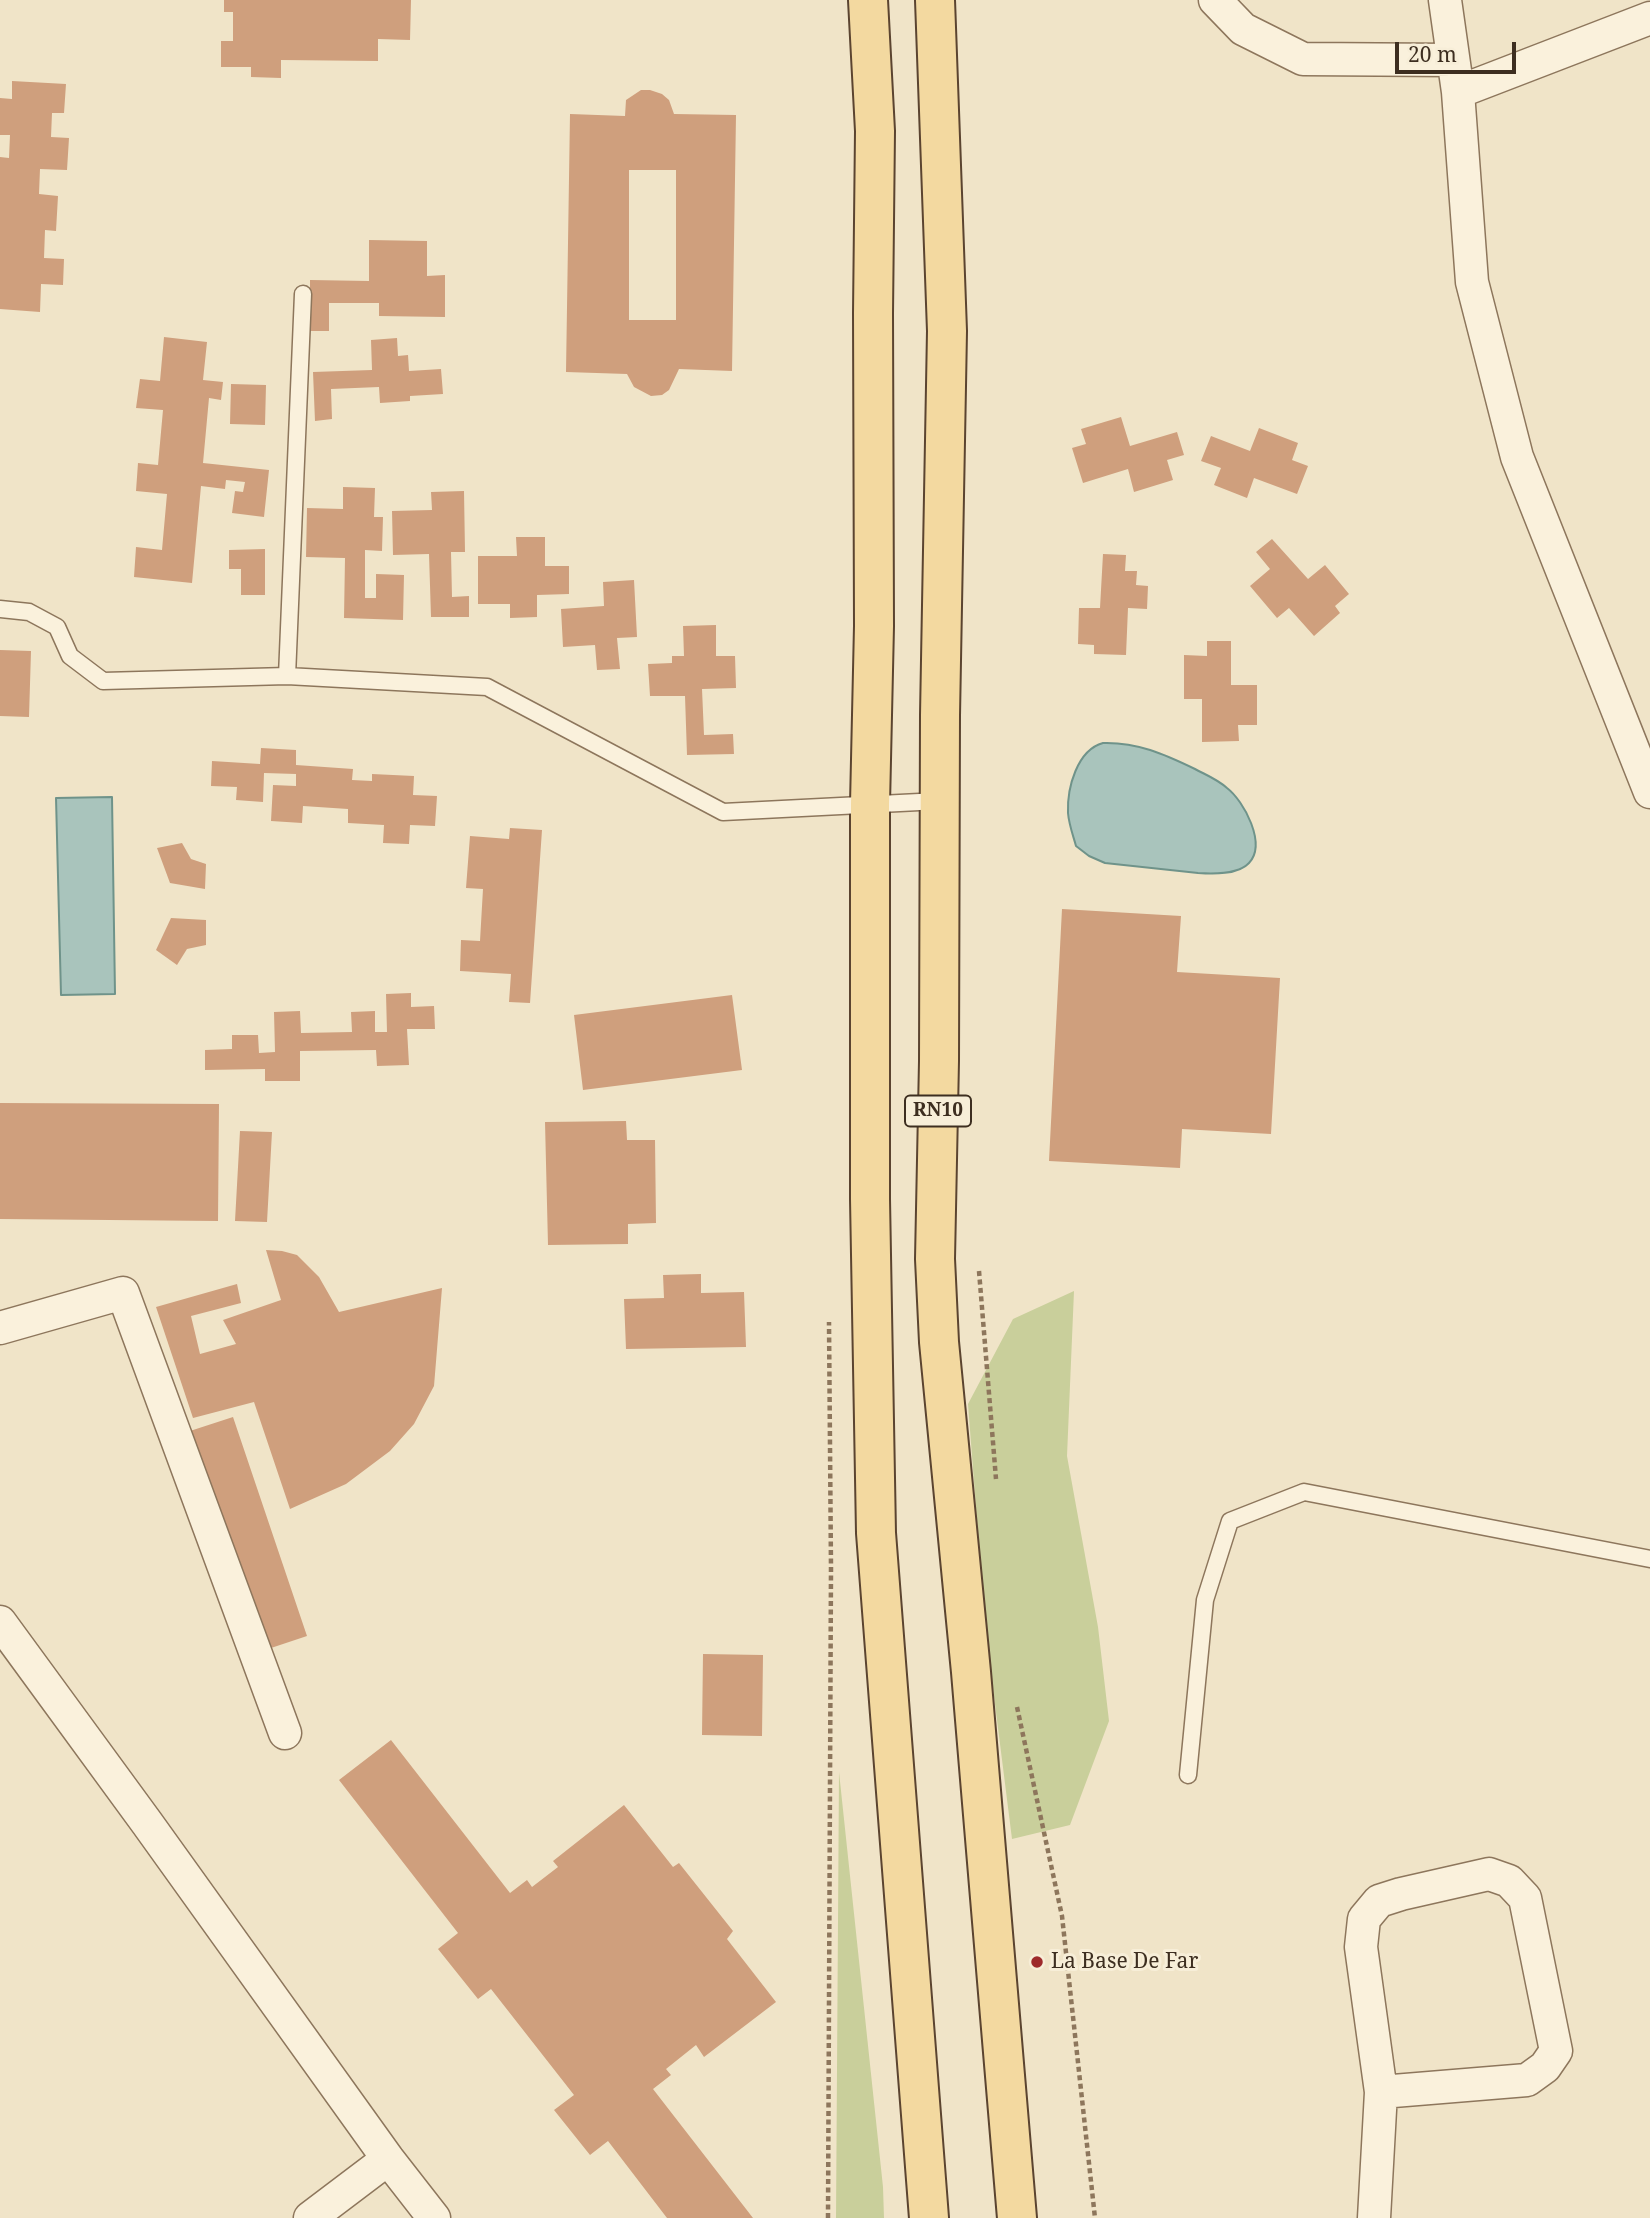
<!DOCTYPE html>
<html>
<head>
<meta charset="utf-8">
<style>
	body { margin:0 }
	#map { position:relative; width:1650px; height:2218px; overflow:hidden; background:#f0e4c8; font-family:"Noto Serif",serif }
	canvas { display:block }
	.scale { position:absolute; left:1395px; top:42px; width:121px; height:32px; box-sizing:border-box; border:4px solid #3d2e20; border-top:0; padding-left:9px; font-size:21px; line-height:24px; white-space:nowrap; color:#3d2e20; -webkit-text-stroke:5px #f7eed8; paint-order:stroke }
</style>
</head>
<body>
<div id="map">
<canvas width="1650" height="2218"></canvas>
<div class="scale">20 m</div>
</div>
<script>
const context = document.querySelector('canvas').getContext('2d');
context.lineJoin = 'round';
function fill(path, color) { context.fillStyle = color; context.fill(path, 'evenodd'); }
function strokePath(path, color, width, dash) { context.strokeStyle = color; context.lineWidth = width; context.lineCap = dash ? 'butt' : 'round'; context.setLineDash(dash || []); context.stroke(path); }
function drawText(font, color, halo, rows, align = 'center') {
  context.font = font + ' "Noto Serif",serif'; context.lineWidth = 6; context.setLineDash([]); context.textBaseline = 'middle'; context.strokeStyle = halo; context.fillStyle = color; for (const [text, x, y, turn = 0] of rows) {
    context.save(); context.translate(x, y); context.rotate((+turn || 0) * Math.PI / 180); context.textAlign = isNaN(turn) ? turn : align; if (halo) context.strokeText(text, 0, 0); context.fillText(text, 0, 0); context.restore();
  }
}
fill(new Path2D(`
	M1074,1291L1067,1456L1098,1627L1109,1721L1070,1825L1012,1839L985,1625L968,1404L1013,1319Z
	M839,1772L883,2187L884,2218H836Z`), '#c9cf9b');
const water = new Path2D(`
	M1103,743C1137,742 1164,754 1195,769C1206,775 1217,779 1227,788C1244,801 1267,844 1249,863C1238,875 1213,874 1198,873L1105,863L1089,856L1076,846C1073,835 1069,825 1068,813C1067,788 1077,750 1103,743Z
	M112,797L115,994L61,995L56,798Z`);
fill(water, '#a9c4bc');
strokePath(water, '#6f938a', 2);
fill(new Path2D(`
	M224,0H411L410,40L378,39V61L281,60V78L251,77V67H221V41H233V12H224Z
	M12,81L66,84L64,113H52L51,137L69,138L67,170L40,169L39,194L58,196L56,231L45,230L44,258L64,259L63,285L41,284L40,312L0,309V157L9,158L10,135H0V98L12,99Z
	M641,90H650L662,94L669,100L674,114L736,115L732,371L679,369L669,390L662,395L651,396L634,387L627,374L566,372L570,114L625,116L626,100ZM629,170H676V320H629Z
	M369,240L427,241V276L445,275V317L379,316V303H329V331H310V280L369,281Z
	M164,337L207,342L203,380L223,382L221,400L209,398L203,463L269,470L264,517L232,513L235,491L243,492L245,482L226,480L225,489L201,486L192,583L134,577L136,547L162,550L167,494L136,491L138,463L158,465L163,410L136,408L140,379L160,381Z
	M397,338L398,356L408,355L409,371L441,369L443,394L410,396V401L380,403L379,387L331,389L332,419L315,421L313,372L372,370L371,340Z
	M231,384L266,385L265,425L230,424Z
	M1121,417L1130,446L1177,432L1184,455L1167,460L1173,480L1134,492L1128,469L1083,483L1072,448L1086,444L1081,429Z
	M1259,428L1298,443L1292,460L1308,466L1297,494L1254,478L1247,498L1214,485L1221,468L1201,461L1211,436L1250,451Z
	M343,487L375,488L374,517H383L382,551L365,550V598H376V574L404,575L403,620L344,618L345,558L306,557L307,508L343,509Z
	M464,491L465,552H451L452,597L469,596V617H431L429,554L393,555L392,511L432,510L431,492Z
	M516,537H545V566H569V594L537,595V617L510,618V604H478V556H517Z
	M1272,539L1308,579L1325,565L1349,594L1335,606L1340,613L1314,636L1289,608L1277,618L1250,586L1270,569L1256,552Z
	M265,549V595H241V569H229V550Z
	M1103,554L1126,555L1125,571H1137L1136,585L1148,586L1147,609L1128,608L1126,655L1094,654V645L1078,644L1079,608H1100Z
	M634,580L637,637L617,638L620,669L597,670L595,645L563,647L561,609L604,606L603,582Z
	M716,625V656H735L736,688L702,689L704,735L733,734L734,754L687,755L685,696H650L648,664L672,663V656H684L683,626Z
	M1207,641H1231V685H1257V725H1238L1239,741L1202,742V699H1184V655L1207,656Z
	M0,650L31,651L29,717L0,716Z
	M261,748L296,750V765L353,769L352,780L372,781V774L414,776L413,795L437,796L435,826L410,825L409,844L383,843L384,825L348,823V809L303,806L302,823L271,821L273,785L296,786V774L264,773L263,802L236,800L237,787L211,786L212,761L260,764Z
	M510,828L542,830L530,1003L509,1002L511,974L460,971L461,940L480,941L483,889L466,888L470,836L509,839Z
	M182,843L191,859L206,864L205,889L170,883L157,848Z
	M1062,909L1181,916L1177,972L1280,978L1271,1134L1182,1129L1180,1168L1049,1161Z
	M171,918L206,920V945L187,949L177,965L156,950Z
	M411,993V1007L434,1006L435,1029H407L409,1065L377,1066L376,1050L300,1051V1081H265V1069L205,1070V1050L232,1049V1035H258L259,1053L275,1052L274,1012L300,1011L301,1033L352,1032L351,1012L375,1011V1032H387L386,994Z
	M732,995L742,1070L583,1090L574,1015Z
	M0,1103L219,1104L218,1221L0,1219Z
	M626,1121L627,1140H655L656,1223L628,1224V1244L548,1245L545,1122Z
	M240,1131L272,1132L267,1222L235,1221Z
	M266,1250L282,1251L297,1255L319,1277L339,1312L442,1288L434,1386L414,1424L390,1451L346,1484L290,1509L254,1402L193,1418L156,1307L237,1284L241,1303L191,1316L200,1354L236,1344L223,1320L281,1300Z
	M701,1274V1293L744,1292L746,1347L626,1349L624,1299L664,1298L663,1275Z
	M233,1417L307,1636L265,1650L190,1431Z
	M703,1654L763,1655L762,1736L702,1735Z
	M391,1740L510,1893L527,1880L532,1887L558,1867L553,1861L624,1805L673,1867L679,1863L733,1931L727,1939L776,2002L704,2057L696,2045L666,2069L671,2075L653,2089L753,2218H667L608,2141L590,2155L554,2110L574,2095L491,1989L478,1999L438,1949L458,1933L339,1780Z`), '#cf9f7d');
const service = new Path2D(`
	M0,609L29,612L57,627L70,656L103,681L287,676L487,687L723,812L939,801
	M287,676L303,294
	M1188,1775L1205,1600L1230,1521L1304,1492L1650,1559`);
const minor = new Path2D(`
	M1215,0L1243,29L1303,59L1453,60
	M1445,0L1458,92L1472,282L1517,457L1650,792
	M1458,92L1650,18
	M0,1328L123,1293L285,1733
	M0,1622L147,1823L388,2159L434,2218
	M310,2218L388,2159
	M1374,2218L1381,2092L1361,1947L1364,1919L1379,1901L1401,1894L1489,1874L1509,1881L1525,1898L1556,2051L1545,2067L1527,2080L1381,2092`);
const primary = new Path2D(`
	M868,0L875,131L873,313L874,626L870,804V1199L876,1533L929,2218
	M935,0L947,331L940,715L939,1061L935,1259L939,1342L971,1672L1017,2218`);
strokePath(service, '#8d765c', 19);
strokePath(minor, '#8d765c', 35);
strokePath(primary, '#5b4430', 42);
strokePath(new Path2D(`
	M979,1271L996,1479
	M1017,1707L1062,1916L1095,2218
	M828,2218L831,1568L829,1322`), '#8d765c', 4.5, [5, 3.5]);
strokePath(service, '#faf1dc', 16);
strokePath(minor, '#faf1dc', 32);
strokePath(primary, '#f3d9a0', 38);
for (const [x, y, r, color] of [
	[1037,1962,7,"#9e2a2b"]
]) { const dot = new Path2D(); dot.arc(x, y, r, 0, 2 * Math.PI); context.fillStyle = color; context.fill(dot); strokePath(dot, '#f7eed8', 2.5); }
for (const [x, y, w] of [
	[938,1111,66]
]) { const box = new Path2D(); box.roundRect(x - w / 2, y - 15.5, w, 31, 5); context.fillStyle = '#f7eed8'; context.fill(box); strokePath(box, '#3d2e20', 2); }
drawText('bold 19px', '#3d2e20', null, [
	["RN10",938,1111]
]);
drawText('21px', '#3d2e20', '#f7eed8', [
	["La Base De Far",1051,1962]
], 'left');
</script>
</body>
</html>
